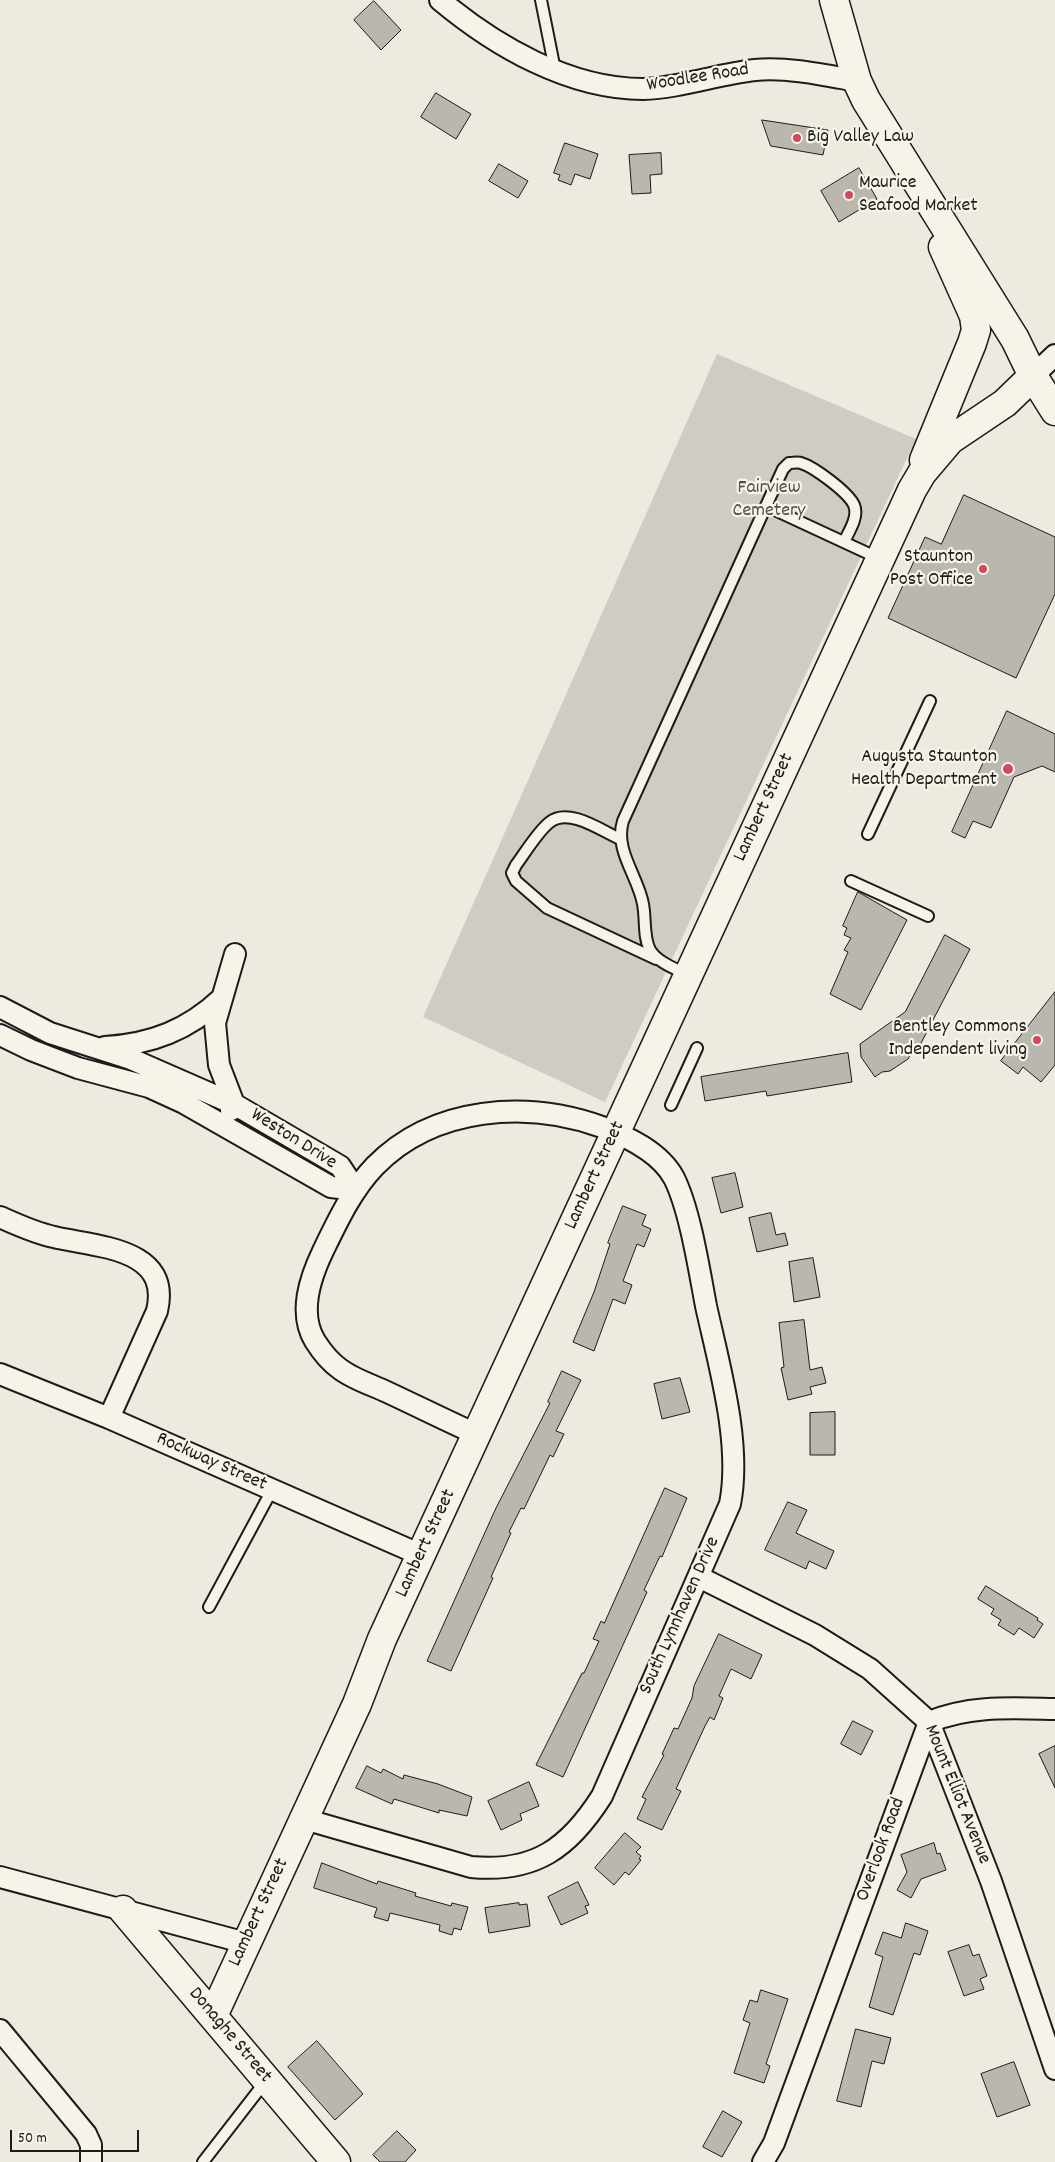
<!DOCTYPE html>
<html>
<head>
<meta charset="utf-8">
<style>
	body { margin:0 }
	#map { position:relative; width:1055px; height:2162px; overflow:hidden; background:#eeeae0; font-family:Dekko,sans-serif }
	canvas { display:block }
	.scale { position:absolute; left:10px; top:2130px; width:129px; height:22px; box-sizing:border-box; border:2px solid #1c1c1c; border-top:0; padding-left:6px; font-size:15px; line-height:18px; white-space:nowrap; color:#1c1c1c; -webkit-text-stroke:4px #f7f3e8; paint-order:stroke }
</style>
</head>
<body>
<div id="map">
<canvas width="1055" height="2162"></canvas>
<div class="scale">50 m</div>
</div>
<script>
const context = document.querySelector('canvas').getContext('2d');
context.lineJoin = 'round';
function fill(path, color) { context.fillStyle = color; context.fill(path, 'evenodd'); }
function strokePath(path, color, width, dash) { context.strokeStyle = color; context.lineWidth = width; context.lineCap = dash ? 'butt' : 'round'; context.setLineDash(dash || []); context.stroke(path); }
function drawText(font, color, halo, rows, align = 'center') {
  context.font = font + ' Dekko,sans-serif'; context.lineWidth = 4.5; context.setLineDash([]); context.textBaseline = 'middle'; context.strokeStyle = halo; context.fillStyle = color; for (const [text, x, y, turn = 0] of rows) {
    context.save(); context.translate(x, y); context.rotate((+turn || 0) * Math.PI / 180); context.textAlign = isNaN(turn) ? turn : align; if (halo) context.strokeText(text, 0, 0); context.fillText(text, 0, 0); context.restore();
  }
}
fill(new Path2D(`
	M717,354L916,439L605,1102L423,1017Z`), '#cfccc3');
const building = new Path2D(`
	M374,1L401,30L381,50L354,20Z
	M436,93L471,114L456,139L421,117Z
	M762,120L828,130L823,155L771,146Z
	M565,143L598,154L590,179L575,174L571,185L558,180L560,175L554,173Z
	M661,153L662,174L650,175L651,193L632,194L629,155Z
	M499,164L528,181L518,198L489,181Z
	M859,168L877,199L839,222L821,191Z
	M964,495L1055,537V594L1016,678L888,618L925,537L941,544Z
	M1007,711L1055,734V772L1042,766L1014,777L991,828L973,821L965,838L952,832Z
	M858,892L907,920L861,1010L830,994L848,952L844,950L851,938L844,935L847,928L843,926Z
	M945,935L970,949L920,1045L913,1050L908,1059L890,1071L882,1072L875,1077L861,1057L860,1044L905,1012Z
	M1055,992V1065L1041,1082L1023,1067L1018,1074L1001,1061Z
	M848,1053L852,1082L767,1096L766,1091L705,1101L701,1077Z
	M735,1173L743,1207L721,1213L712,1178Z
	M623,1206L646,1215L642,1225L651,1229L644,1247L637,1244L623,1281L632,1285L625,1304L613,1299L594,1351L573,1342L594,1292L610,1244L608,1243Z
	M771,1213L776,1235L785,1233L788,1245L757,1252L749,1218Z
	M813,1258L820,1297L794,1302L789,1262Z
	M804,1320L810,1370L822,1367L826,1383L810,1387L812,1394L788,1400L781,1368L784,1367L779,1323Z
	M562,1371L581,1380L556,1431L564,1434L553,1457L550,1455L524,1509L521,1508L509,1532L511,1533L491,1577L493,1578L451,1671L427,1661L496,1508L550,1403L548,1402Z
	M680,1378L690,1412L662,1419L654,1384Z
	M835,1412V1455H810V1413Z
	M665,1488L687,1498L662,1557L660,1556L644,1590L647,1592L563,1777L536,1765L582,1673H584L599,1641L593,1639L601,1621L604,1623Z
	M788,1502L807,1510L796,1533L834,1551L826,1569L809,1561L806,1569L765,1550Z
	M986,1586L1038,1618L1037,1620L1043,1624L1034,1638L1019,1628L1014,1635L998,1625L1001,1620L991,1614L994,1609L978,1599Z
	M719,1634L762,1655L751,1679L731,1669L719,1696L723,1698L714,1720L710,1717L705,1726L676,1789L681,1791L662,1830L637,1819L646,1799L642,1797L664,1755L662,1754L674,1728L678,1729L692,1698L694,1686Z
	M853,1721L873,1731L861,1755L841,1744Z
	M1055,1746V1788L1039,1754Z
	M367,1766L381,1773L383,1769L403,1779L404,1775L438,1784L472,1797L467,1816L439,1810V1813L394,1799L392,1804L356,1788Z
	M529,1782L539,1806L520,1814L522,1820L501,1830L488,1801Z
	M625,1833L641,1847L636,1852L641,1856L639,1859L641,1860L629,1875L625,1872L614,1885L595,1868Z
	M934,1843L937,1854L940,1853L946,1870L921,1879L911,1898L897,1890L907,1872L901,1855Z
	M322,1863L377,1884L378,1881L416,1893L415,1896L451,1906L452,1903L468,1907L461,1930L454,1928L452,1935L439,1931L440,1925L390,1913L388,1921L374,1917L377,1908L314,1888Z
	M578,1882L589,1905L585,1906L588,1913L561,1925L548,1897Z
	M519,1903V1905L527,1904L530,1926L489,1933L485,1908Z
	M906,1923L928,1931L920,1955L914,1953L893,2015L869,2007L883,1957L875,1954L883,1932L901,1938Z
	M969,1945L973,1956L979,1954L987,1976L980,1979L984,1989L964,1996L948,1952Z
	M761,1990L788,1999L766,2064L770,2066L764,2083L734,2073L750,2023L743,2020L750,2000L757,2002Z
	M856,2029L891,2038L884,2064L872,2061L861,2107L837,2101Z
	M317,2041L363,2094L335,2120L288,2067Z
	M1014,2062L1030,2105L997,2117L981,2074Z
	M723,2111L742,2122L722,2157L703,2147Z
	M397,2131L416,2150L405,2162H380L373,2155Z`);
fill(building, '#bab7af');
strokePath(building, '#1c1c1c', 1);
const lane = new Path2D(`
	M541,0L555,70
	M766,506L878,558
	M868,834L930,701
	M620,839C602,831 569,807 550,822C538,831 525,853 516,865L512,873L516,881L547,908L656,959
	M851,881L928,916
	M688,975C676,969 657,962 650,950C643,937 646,919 643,904C638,876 614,850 623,821L766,506L783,469L789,463C793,463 798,462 801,463C814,467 848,492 854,505C859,517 849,531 844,542
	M671,1105L697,1048
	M209,1607L272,1490
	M203,2162L265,2082`);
const street = new Path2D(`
	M440,0C495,46 569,89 643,89C680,88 718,74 755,70C789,67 824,75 857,81
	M1033,376L1055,355
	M0,1007L50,1033L131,1059L234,1104L340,1166L356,1190
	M0,1035L31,1050L78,1068L149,1087L184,1103L331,1187L356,1190
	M105,1047C152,1044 188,1030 222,998
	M231,1110L234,1104L219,1065L215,1023L235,954
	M0,1217C18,1225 35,1233 54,1237C95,1247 172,1247 157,1311L109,1418
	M0,1374L109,1418L421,1555
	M699,1577L815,1635L870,1669L929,1722L991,1881L1055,2069
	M304,1819L471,1867C535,1873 569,1848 602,1796L730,1504C742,1444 719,1365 706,1306C699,1269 690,1210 674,1178C660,1152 628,1137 602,1127C527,1100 434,1106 375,1166C352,1190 338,1220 323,1251C310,1278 298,1313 315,1341C322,1352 330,1362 340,1369C353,1379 372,1385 387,1392C417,1406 447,1421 478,1435
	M0,1877L246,1943
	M0,2030L86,2134L91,2145V2162
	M763,2162L774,2143L929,1722C970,1705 1011,1708 1055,1709`);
const secondary = new Path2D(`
	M834,0L857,81L866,100L1015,339L1033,376L1055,411
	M924,460L972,343L976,330L974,316L943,247
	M123,1910L336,2162
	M213,2016L357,1704L382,1639L912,490L922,473L950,440L1005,403L1033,376`);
strokePath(lane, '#1c1c1c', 14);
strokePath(street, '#1c1c1c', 24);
strokePath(secondary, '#1c1c1c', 31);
strokePath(lane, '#f7f3e8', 10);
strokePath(street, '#f7f3e8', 20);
strokePath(secondary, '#f7f3e8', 28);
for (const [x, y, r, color] of [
	[797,138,5,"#d1495b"],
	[849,195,5,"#d1495b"],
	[983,569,5,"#d1495b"],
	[1008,769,6,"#d1495b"],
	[1037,1040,5,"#d1495b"]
]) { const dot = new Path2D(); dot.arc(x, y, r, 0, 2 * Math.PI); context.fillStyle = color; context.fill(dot); strokePath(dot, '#f7f3e8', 2); }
drawText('20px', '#1c1c1c', '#f7f3e8', [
	["Woodlee Road",698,79,-9],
	["Lambert Street",765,808,-65],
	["Weston Drive",293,1140,32],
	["Lambert Street",596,1176,-65],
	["Rockway Street",211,1463,24],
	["Lambert Street",427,1544,-65],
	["South Lynnhaven Drive",681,1616,-66],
	["Mount Elliot Avenue",956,1795,68],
	["Overlook Road",882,1850,-70],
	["Lambert Street",260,1913,-65],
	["Donaghe Street",229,2036,50]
]);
drawText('20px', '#1c1c1c', '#f7f3e8', [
	["Big Valley Law",807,138,"left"],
	["Maurice",859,184,"left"],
	["Seafood Market",859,207,"left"],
	["Staunton",973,558],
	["Post Office",973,581],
	["Augusta Staunton",997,758],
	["Health Department",997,781],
	["Bentley Commons",1027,1028],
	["Independent living",1027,1051]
], 'right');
drawText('20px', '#52514e', '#f7f3e8', [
	["Fairview",769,489],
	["Cemetery",769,512]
]);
</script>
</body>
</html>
